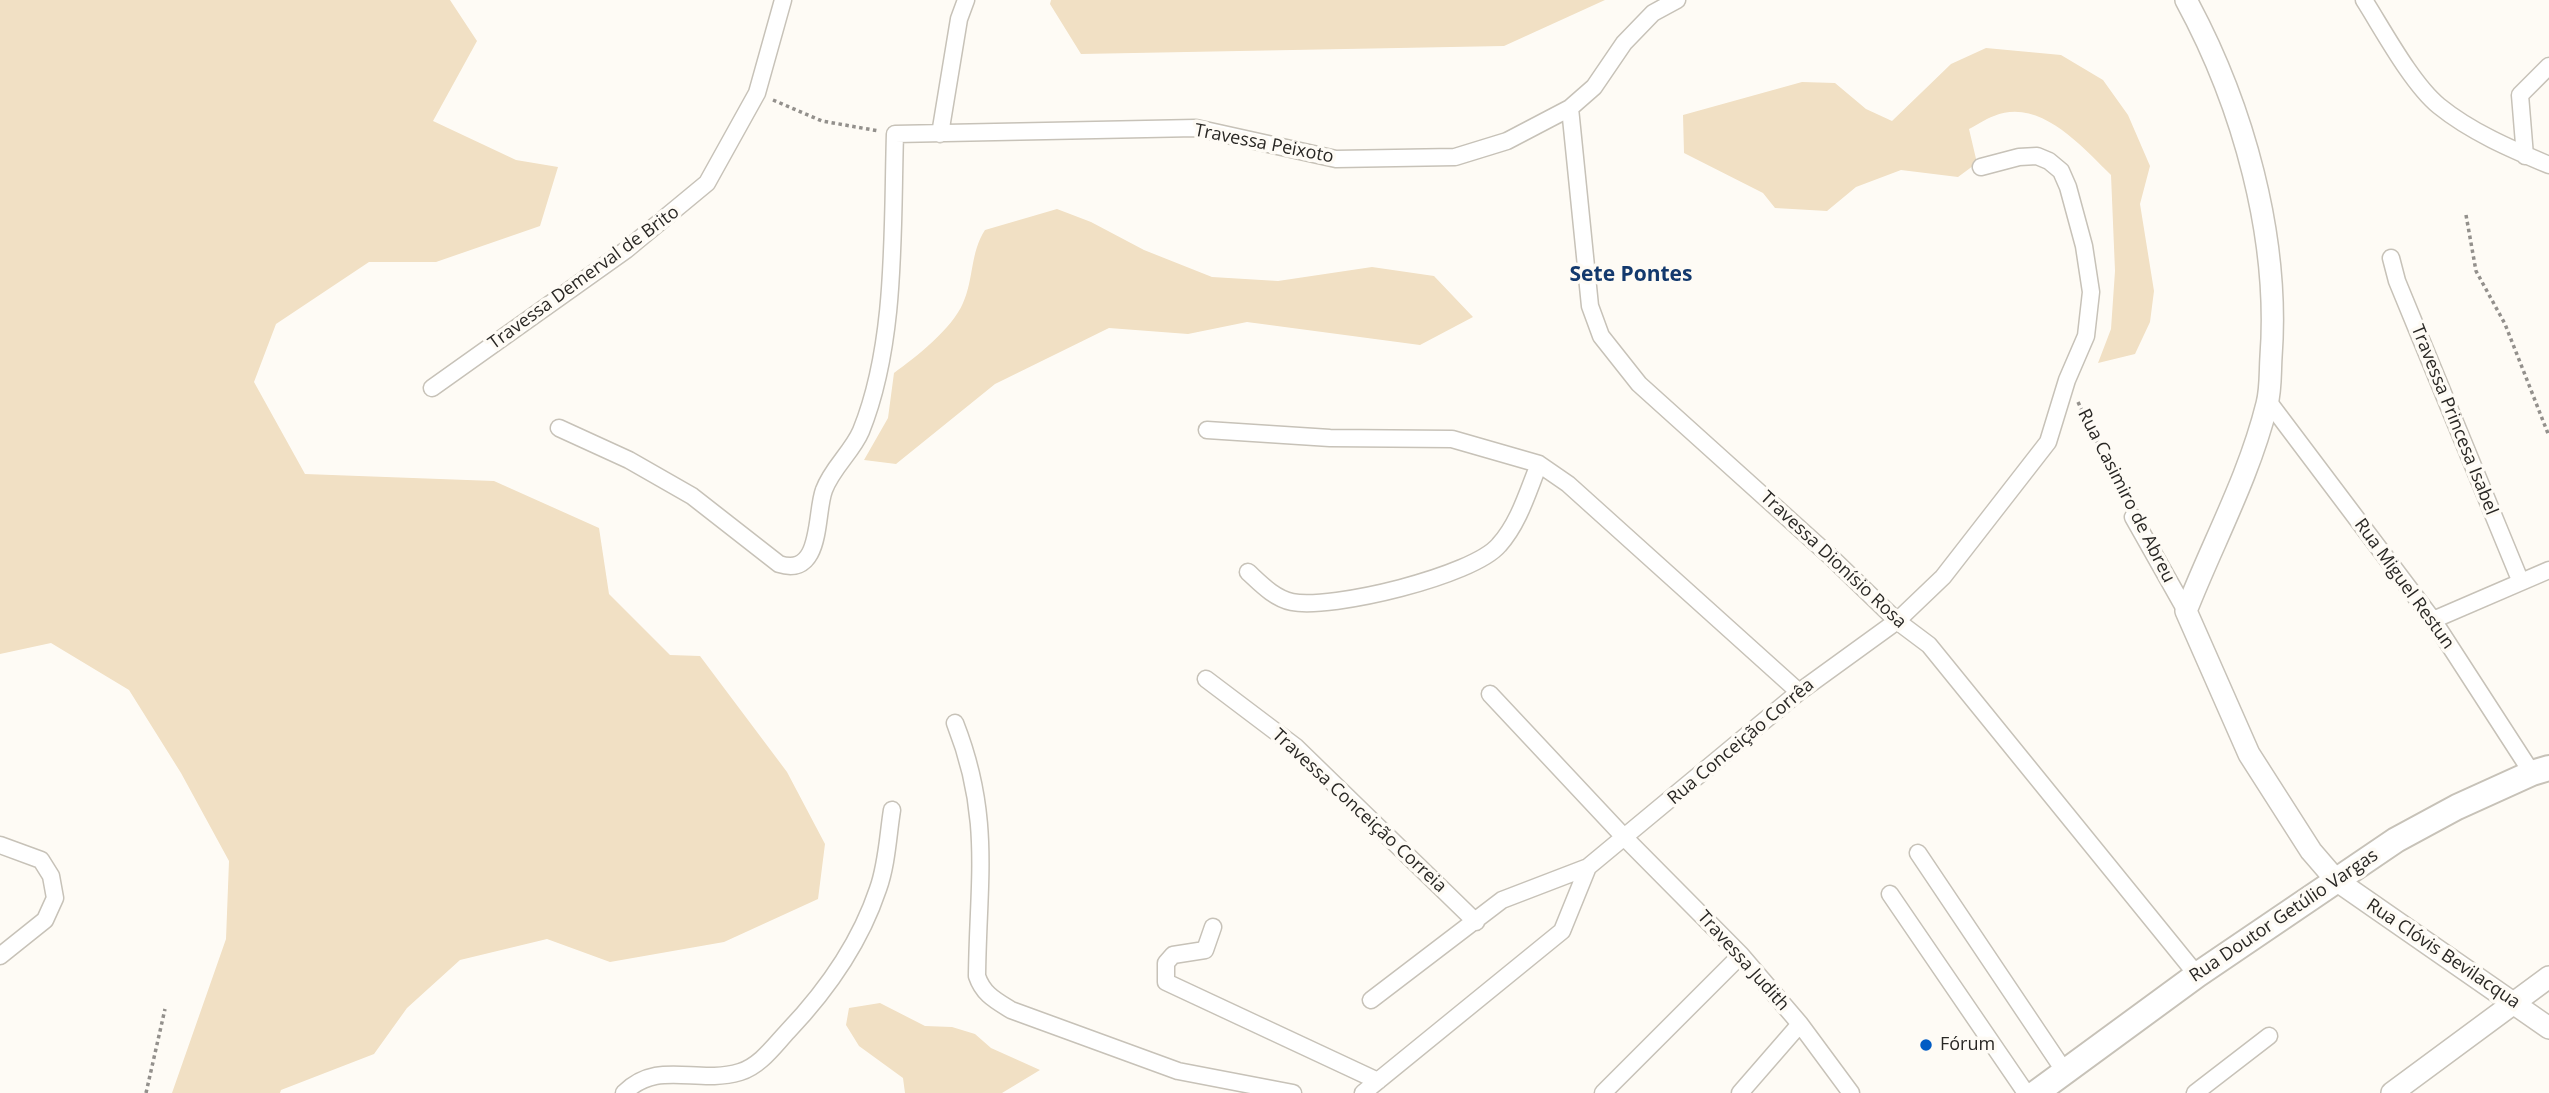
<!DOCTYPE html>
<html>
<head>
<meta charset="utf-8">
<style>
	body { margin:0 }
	canvas { display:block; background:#fefbf5 }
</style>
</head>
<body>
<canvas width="2549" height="1093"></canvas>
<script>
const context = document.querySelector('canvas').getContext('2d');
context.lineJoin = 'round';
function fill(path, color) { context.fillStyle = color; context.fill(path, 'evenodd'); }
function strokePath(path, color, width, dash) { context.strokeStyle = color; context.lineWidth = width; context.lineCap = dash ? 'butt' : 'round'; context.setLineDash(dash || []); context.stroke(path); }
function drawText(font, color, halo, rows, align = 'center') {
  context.font = font + ' "Open Sans",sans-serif'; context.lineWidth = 7; context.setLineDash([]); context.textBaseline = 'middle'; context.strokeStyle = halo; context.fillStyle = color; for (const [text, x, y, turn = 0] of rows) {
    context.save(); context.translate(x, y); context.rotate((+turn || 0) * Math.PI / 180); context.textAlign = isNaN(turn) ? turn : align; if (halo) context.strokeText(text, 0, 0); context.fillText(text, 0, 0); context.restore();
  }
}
fill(new Path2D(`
	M0,0H450L477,41L433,121L516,160L558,167L540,226L436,262H369L276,324L254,382L305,474L494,481L599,528L609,594L670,655L700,656L787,772L825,844L818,899L724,942L610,962L547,939L460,960L407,1008L374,1054L281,1090L280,1093H172L226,939L229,861L181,773L129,690L51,643L0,654Z
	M1051,0H1605L1504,46L1081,54L1050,4Z
	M1986,48L2061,55L2103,80L2128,115L2150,166L2140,204L2154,291L2150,322L2135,354L2098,363L2111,329L2115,271L2111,175C2082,147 2040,97 1994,116C1985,119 1977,125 1969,129L1977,163L1958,177L1901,170L1856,187L1827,211L1775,208L1763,193L1684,153L1683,115L1802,82L1835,83L1866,109L1892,121L1951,64Z
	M1057,209L1091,222L1144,250L1212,277L1278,281L1372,267L1434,276L1473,317L1420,345L1247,322L1188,334L1109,328L995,384L896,464L864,460L888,418L894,373C916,357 952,329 963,303C974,279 970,253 985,230Z
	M880,1003L925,1026L952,1027L975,1034L991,1048L1040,1070L1002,1093H905L903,1078L859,1046L846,1025L849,1008Z`), '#f1e0c4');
const street = new Path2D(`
	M2364,0C2383,30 2412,84 2439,106C2471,132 2511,149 2549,165
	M1570,108L1590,306L1601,336L1639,384L1831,557L1897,621L1929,645L2197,975
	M940,134L959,19L966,0
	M2525,156L2520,95L2549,66
	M2391,258L2397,281L2520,580
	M432,388L626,250L707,183L757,93L783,0
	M2268,401L2433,620L2532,773
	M559,428L629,460L692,496L779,564C823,578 815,513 824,490C832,468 852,452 861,431C897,342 892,229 895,134L1196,128L1336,159L1455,157L1507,141L1570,108L1594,87L1624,43L1653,13L1677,0
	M1207,430L1330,438L1452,439L1539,464L1568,484L1799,692
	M2133,517L2186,611
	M1248,572C1261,584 1274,598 1292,602C1331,610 1473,576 1499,545C1519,523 1528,491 1539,464
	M2433,620L2549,570
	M1206,679L1296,747L1476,922
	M1490,694L1625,838L1741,955L1800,1024L1851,1093
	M955,723C992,817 978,880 977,976C983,994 995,1000 1011,1010L1178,1071L1293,1093
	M0,845L41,860L51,876L55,898L45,920L0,956
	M1918,853L2065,1072
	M1890,894L2026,1093
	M1213,927L1205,950L1173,955L1166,963V982L1378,1081
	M1371,1000L1502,900L1588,867
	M624,1093C658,1059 696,1085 740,1072C760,1066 774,1046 788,1031C827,990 860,943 878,889C887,864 888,835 892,810
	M1363,1093L1562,931L1588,867L1799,692L1897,621L1943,577L2048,442L2067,380L2086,336L2091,292L2084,246L2068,187L2061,171L2049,161L2037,156L2019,157L1981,167
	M1603,1093L1741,955
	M1740,1093L1800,1024
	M2195,1093L2269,1036`);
const secondary = new Path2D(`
	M2186,0C2243,105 2280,237 2271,357C2270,372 2271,389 2267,404C2249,477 2213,542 2186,611L2249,754L2311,851L2336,880L2549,1028
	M2392,1093L2549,977`);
const primary = new Path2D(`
	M2036,1093L2197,975L2396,840L2457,807L2532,773L2549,768`);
strokePath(street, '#c7c2b8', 19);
strokePath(secondary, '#c7c2b8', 24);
strokePath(primary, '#c7c2b8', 28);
strokePath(new Path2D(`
	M773,100L822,121L879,131
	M2466,215L2476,271L2505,324L2549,436
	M2078,402L2126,502
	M146,1093L165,1009`), '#93908c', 3.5, [3.5, 3.5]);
strokePath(street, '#fff', 16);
strokePath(secondary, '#fff', 21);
strokePath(primary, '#fff', 24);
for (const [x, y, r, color] of [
	[1926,1045,7,"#005bc4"]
]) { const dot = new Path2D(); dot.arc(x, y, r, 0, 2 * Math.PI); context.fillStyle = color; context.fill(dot); strokePath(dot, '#fefbf5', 2.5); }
drawText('18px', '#292724', '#fefbf5', [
	["Travessa Peixoto",1264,144,11],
	["Travessa Demerval de Brito",584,278,-36],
	["Travessa Princesa Isabel",2454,420,68],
	["Rua Casimiro de Abreu",2126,496,63],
	["Travessa Dionísio Rosa",1833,560,43],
	["Rua Miguel Restun",2404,584,54],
	["Rua Conceição Corrêa",1741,742,-40],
	["Travessa Conceição Correia",1359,811,43],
	["Rua Doutor Getúlio Vargas",2284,916,-34],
	["Rua Clóvis Bevilacqua",2443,954,34],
	["Travessa Judith",1743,961,48]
]);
drawText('18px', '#292724', '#fefbf5', [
	["Fórum",1940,1045]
], 'left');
drawText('bold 21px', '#13396d', '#fefbf5', [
	["Sete Pontes",1631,275]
]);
</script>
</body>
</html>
